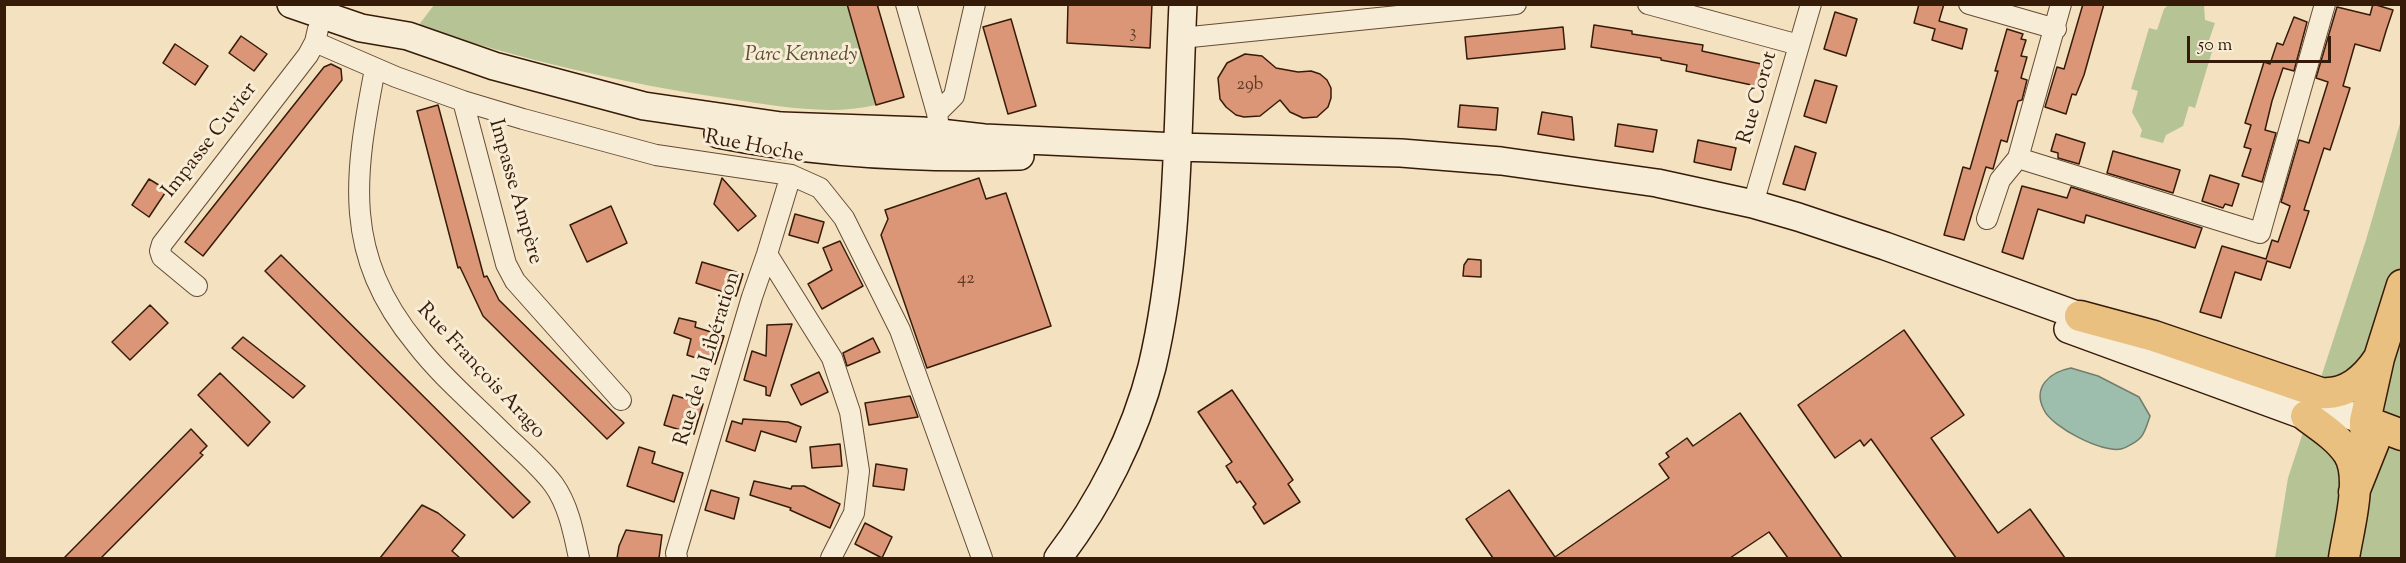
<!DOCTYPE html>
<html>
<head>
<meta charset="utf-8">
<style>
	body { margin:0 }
	#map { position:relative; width:2406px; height:563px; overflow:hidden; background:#f3e1bf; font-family:"Sorts Mill Goudy",serif }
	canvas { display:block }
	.frame { position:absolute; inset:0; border:6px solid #371b09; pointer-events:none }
	.scale { position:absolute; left:2187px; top:36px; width:144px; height:27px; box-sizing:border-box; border:3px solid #371b09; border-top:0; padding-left:8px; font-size:18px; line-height:21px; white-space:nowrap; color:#371b09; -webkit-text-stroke:4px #f7ecd5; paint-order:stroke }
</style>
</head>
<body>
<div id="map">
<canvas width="2406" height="563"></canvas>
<div class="frame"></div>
<div class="scale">50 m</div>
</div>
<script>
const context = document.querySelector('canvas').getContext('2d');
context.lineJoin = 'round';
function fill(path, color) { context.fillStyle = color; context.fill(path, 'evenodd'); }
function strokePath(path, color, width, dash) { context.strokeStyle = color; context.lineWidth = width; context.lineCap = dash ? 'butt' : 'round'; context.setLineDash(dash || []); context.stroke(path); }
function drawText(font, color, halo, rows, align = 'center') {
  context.font = font + ' "Sorts Mill Goudy",serif'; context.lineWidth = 6; context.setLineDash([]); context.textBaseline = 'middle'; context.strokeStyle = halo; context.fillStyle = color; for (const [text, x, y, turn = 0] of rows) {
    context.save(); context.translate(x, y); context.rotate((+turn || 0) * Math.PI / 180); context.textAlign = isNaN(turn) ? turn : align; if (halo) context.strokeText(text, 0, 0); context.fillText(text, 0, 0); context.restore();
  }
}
fill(new Path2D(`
	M2169,4L2204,5L2205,20L2215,23L2208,43L2214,45L2195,108L2189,106L2183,126L2166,135L2163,143L2140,137L2142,130L2132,112L2138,91L2131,89L2149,28L2157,30L2164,9Z
	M434,5H847L876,105C828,116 778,106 730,99C624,84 520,59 418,26Z
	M2401,120V558H2275L2288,478L2366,240Z`), '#b6c495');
const water = new Path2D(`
	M2071,368L2098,376L2139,397L2150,416C2148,422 2145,433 2141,437C2138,441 2126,448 2121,449C2102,453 2052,427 2044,410C2032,387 2050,372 2071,368Z`);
fill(water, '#9dbeac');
strokePath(water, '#747d6b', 1.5);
const building = new Path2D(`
	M847,4H877L904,97L876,105Z
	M1068,4H1152L1150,48L1067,43Z
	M1919,4H1944L1939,21L1967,29L1962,49L1932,40L1935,29L1914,23Z
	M2083,4H2104L2084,75L2076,95L2072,94L2066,114L2045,107L2057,67L2064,69Z
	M2373,4L2393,10L2386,31L2380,51L2355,44L2343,86L2350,88L2330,150L2324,148L2304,210L2309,211L2290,268L2267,261L2261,280L2235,272L2221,318L2200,312L2222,246L2266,259L2272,240L2278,242L2290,206L2281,202L2299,140L2309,143L2328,82L2316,78L2337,7L2370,15Z
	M1835,12L1857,19L1846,56L1824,49Z
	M2294,17L2307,22L2294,71L2283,68L2272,101L2265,130L2276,133L2262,182L2242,176L2251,149L2244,147L2251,125L2245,123L2264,62L2270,64L2277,43L2283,45Z
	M1011,19L1036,106L1008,114L983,27Z
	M1594,25L1632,31V34L1703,45L1702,51L1766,65L1761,87L1686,71L1687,65L1661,60V58L1591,47Z
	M1563,27L1565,49L1467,59L1465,37Z
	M2007,29L2023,34L2021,39L2026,40L2021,56L2027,57L2021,78L2027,80L2022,100L2018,101L2007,142L2001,140L1993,169L1986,167L1964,240L1944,235L1963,167L1970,169L1998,71H1995Z
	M241,36L267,54L254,71L229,53Z
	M175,44L208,66L195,85L163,63Z
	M1245,54L1262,56L1276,68L1298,72L1311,71L1320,74L1327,80L1331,88V98L1328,107L1317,117L1303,118L1290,112L1280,100L1260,116L1244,117L1236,115L1226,107L1220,99L1218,78L1227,63Z
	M331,64L341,69L342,80L203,256L185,242L324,67Z
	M1815,80L1837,86L1826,123L1804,116Z
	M438,105L484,277L487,276L499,300L624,423L607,439L483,316L460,267L458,268L417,111Z
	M1460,105L1498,108L1496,130L1458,127Z
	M1542,112L1572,117L1574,140L1538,134Z
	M1618,124L1657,130L1653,152L1615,146Z
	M2056,134L2085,143L2079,164L2058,158V153L2051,151Z
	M1698,140L1736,148L1731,170L1694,162Z
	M1795,146L1816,153L1805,190L1783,184Z
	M2113,151L2180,170L2173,193L2107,173Z
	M2210,175L2239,184L2232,206L2225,204L2223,208L2202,201Z
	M722,178L756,216L738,231L714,204Z
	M979,178L986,199L1006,193L1051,326L927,368L881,235L888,219L885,210Z
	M149,179L167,190L149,217L132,205Z
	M2022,186L2067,198L2071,187L2202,228L2195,248L2086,215L2084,223L2038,209L2023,259L2002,252Z
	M611,206L627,243L587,262L570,225Z
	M795,214L824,222L818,243L789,235Z
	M840,241L863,286L822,309L808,284L832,270L823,248Z
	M281,255L530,502L513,518L265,271Z
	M1468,259L1481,260V277L1463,276L1464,265Z
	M702,262L743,274L736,296L696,283Z
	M150,305L168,323L130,360L112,342Z
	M679,318L696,322L695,327L724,336L715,364L687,355L691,339L674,333Z
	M792,324L770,396L766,395V387L744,380L752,351L766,356L767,325Z
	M1904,330L1964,415L1931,438L1998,533L2030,509L2065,558H1956L1871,439L1864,446L1860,440L1835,458L1830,451L1798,405Z
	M243,337L305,386L293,398L232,348Z
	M873,338L880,352L847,366L843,353Z
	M819,372L828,392L801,405L791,385Z
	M220,373L270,422L248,446L198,395Z
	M1232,390L1293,480L1288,484L1300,502L1264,524L1253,507L1256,504L1240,481L1237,483L1226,466L1232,462L1198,412Z
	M673,395L703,404L694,434L664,425Z
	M910,396L918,417L869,425L865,403Z
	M1740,413L1842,558H1788L1769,532L1730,558H1493L1466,519L1509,490L1555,557L1669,478L1659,464L1669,457L1666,453L1687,438L1693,446Z
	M743,419L788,422L801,427L796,442L761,431L755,451L726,441L732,421L742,424Z
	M191,429L207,446L200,453L203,455L101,558H64Z
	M840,444L842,466L812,468L810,447Z
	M639,447L655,452L652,463L683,473L674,502L627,486Z
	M876,464L907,469L904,490L873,486Z
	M754,481L791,489L792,486H804L840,504L830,528L790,510L791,508L750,495Z
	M711,490L739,498L734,519L705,510Z
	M422,505L438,513L465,535L452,551L460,558H380Z
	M865,523L892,537L882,558L855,544Z
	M626,530L662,535L659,558H617L619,546Z`);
fill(building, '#db9677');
strokePath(building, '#371b09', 1.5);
const street = new Path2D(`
	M906,4L937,113L941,145
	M1648,4L1799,45
	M1969,4L2056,29
	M2061,4L2018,158L2260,233L2325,4
	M1181,38L1516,4
	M315,42L396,77L463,101L523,119L656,155L791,175L820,188L844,218L900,330L982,558
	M375,69C354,177 342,254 417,345C441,376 472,402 500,430C517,447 540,466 554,485C569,506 574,535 579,558
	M463,101L506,264L515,281L621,400
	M937,113L954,96L975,4
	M1753,204L1811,4
	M1987,219L2000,180L2018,158
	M767,254L832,358L850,412L859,471L854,513L831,558
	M197,286L162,257L160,251L162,244L308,55L315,42L318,29
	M677,558L676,553L752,297L767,254L791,175`);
const secondary = new Path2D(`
	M291,4L361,28L408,36L494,66L644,106L781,126L922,131L984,138L1177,147L1401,153L1501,161L1657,183L1753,204L1798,217L1885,246L2099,323
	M718,134C818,154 918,159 1020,156
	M2068,329L2314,419
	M2296,395L2365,421
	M1058,558C1100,503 1135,435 1152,367C1180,249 1177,125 1183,4`);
const primary = new Path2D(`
	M2080,316L2154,336L2321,393C2347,395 2365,379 2379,358
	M2306,416C2321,427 2338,438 2348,453C2364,478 2348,530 2344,558
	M2365,421L2402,435
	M2354,492L2374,442V437L2365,428V421L2379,358L2402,285`);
strokePath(street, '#664c36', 22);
strokePath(secondary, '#371b09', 30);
strokePath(primary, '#371b09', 33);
strokePath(street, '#f7ecd5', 20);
strokePath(secondary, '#f7ecd5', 27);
strokePath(primary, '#eac080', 30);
drawText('18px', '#603a24', null, [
	["3",1133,34],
	["29b",1250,86],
	["42",966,280]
]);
drawText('italic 21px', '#5d4e33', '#f7ecd5', [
	["Parc Kennedy",801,56]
]);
drawText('21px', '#371b09', '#f7ecd5', [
	["Rue Corot",1759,98,-74],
	["Impasse Cuvier",211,141,-52],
	["Rue Hoche",754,148,11],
	["Impasse Ampère",514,192,74],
	["Rue de la Libération",709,359,-73],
	["Rue François Arago",480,372,47]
]);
</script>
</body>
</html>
